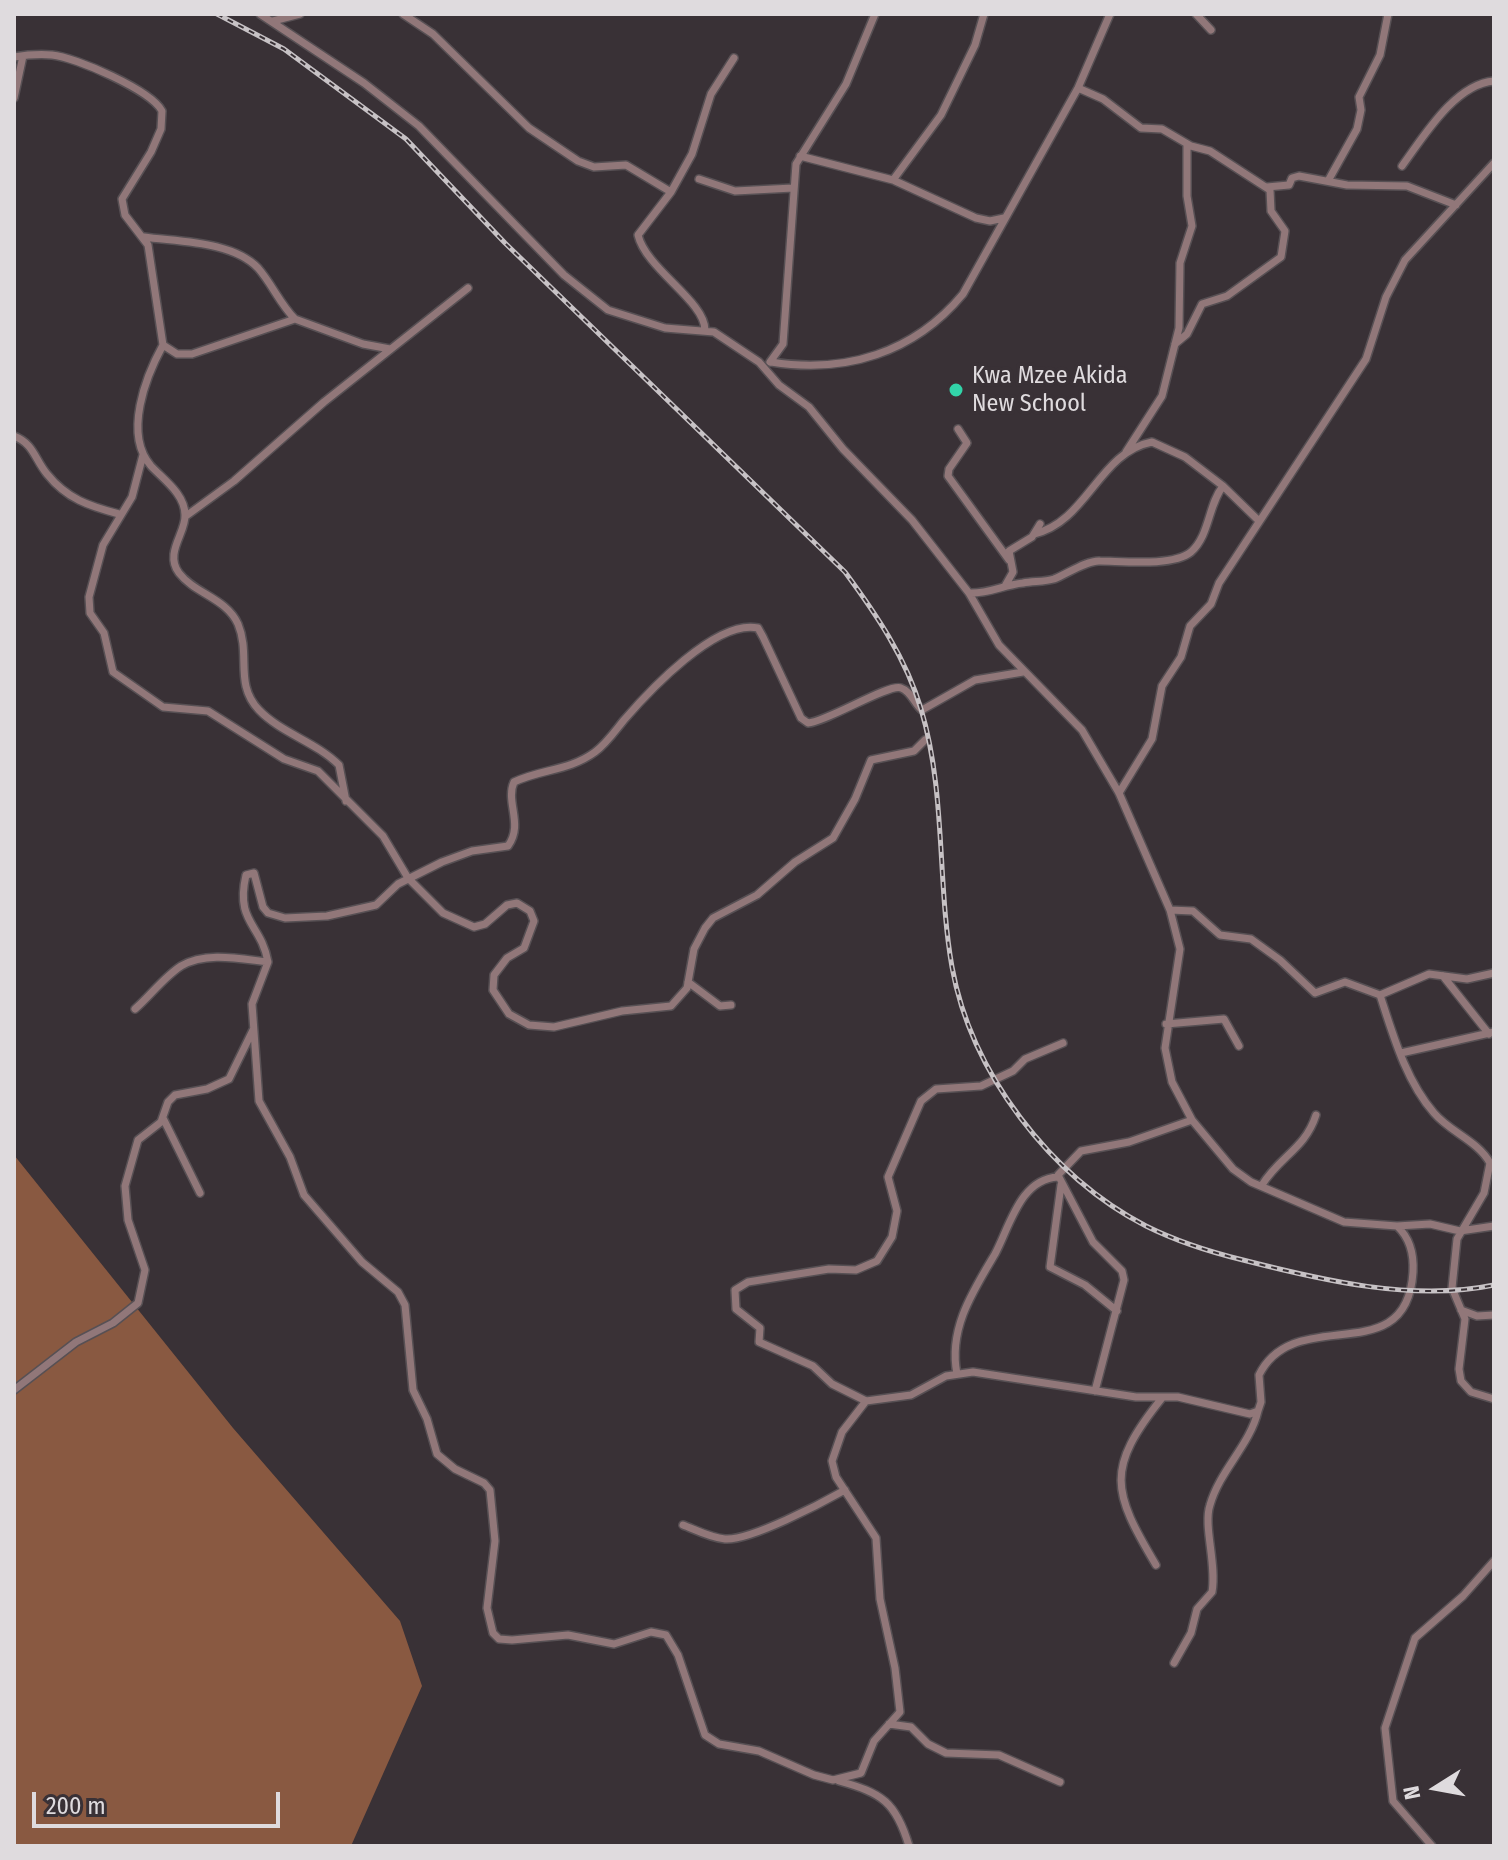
<!DOCTYPE html>
<html>
<head>
<meta charset="utf-8">
<style>
	body { margin:0 }
	#map { position:relative; width:1508px; height:1860px; overflow:hidden; background:#393136; font-family:"Fira Sans Condensed",sans-serif }
	canvas { display:block }
	.frame { position:absolute; inset:0; border:16px solid #dfdbde; pointer-events:none }
	.north { position:absolute; left:1396px; top:1748px; width:80px; height:80px; -webkit-text-stroke:6px #393136; paint-order:stroke; rotate:259deg; font-size:22px; font-weight:700; line-height:32px; text-align:center; color:#dfdbde }
	.north::after { content:''; display:block; margin:auto; width:28px; height:36px; background:#dfdbde; clip-path:polygon(50% 0,100% 100%,50% 72%,0 100%) }
	.scale { position:absolute; left:32px; top:1792px; width:248px; height:36px; box-sizing:border-box; border:4px solid #dfdbde; border-top:0; padding-left:10px; font-size:24px; line-height:28px; white-space:nowrap; color:#dfdbde; -webkit-text-stroke:6px #393136; paint-order:stroke }
</style>
</head>
<body>
<div id="map">
<canvas width="1508" height="1860"></canvas>
<div class="frame"></div>
<div class="north">N</div>
<div class="scale">200 m</div>
</div>
<script>
const context = document.querySelector('canvas').getContext('2d');
context.lineJoin = 'round';
function fill(path, color) { context.fillStyle = color; context.fill(path, 'evenodd'); }
function strokePath(path, color, width, dash) { context.strokeStyle = color; context.lineWidth = width; context.lineCap = dash ? 'butt' : 'round'; context.setLineDash(dash || []); context.stroke(path); }
function drawText(font, color, halo, rows, align = 'center') {
  context.font = font + ' "Fira Sans Condensed",sans-serif'; context.lineWidth = 7; context.setLineDash([]); context.textBaseline = 'middle'; context.strokeStyle = halo; context.fillStyle = color; for (const [text, x, y, turn = 0] of rows) {
    context.save(); context.translate(x, y); context.rotate((+turn || 0) * Math.PI / 180); context.textAlign = isNaN(turn) ? turn : align; if (halo) context.strokeText(text, 0, 0); context.fillText(text, 0, 0); context.restore();
  }
}
fill(new Path2D(`
	M14,1155L233,1428L400,1621L422,1686L351,1846H14Z`), '#895941');
const minor = new Path2D(`
	M260,14L364,83L419,126L564,275L608,310L665,328L714,332L759,362L779,385L809,407L843,449L912,520L969,593L999,645L1082,730L1119,793L1170,910L1180,949L1165,1048L1172,1082L1192,1120L1233,1169L1251,1182L1344,1222L1397,1226C1410,1238 1414,1254 1413,1272C1407,1373 1295,1302 1259,1375L1261,1402L1258,1411L1250,1414L1178,1397H1136L973,1372L946,1376L911,1395L866,1401L842,1432L832,1461L836,1477L876,1538L880,1599L895,1668L900,1712L874,1741L861,1773L833,1780L814,1775L759,1751L719,1744L705,1735L678,1655L666,1635L651,1632L614,1644L568,1635L512,1640L499,1639L493,1633L487,1608L495,1541L490,1490L484,1483L455,1469L437,1454L427,1419L413,1390L405,1305L398,1292L362,1262L304,1195L290,1157L259,1101L252,1004L268,962C261,923 235,923 246,875L254,873L263,907L268,913L285,918L327,916L376,905L398,884L442,862L472,851L508,846C524,824 505,802 514,782C541,769 569,771 595,752C606,744 615,731 624,720C649,691 716,619 758,628L763,637L801,718L808,723C829,721 889,683 901,688C911,691 915,705 922,710L975,680L1023,672
	M403,14L433,34L529,128L578,161L594,167L626,165L671,192L692,154L711,94L734,58
	M1196,14L1211,30
	M273,21L300,14
	M14,57C26,55 39,54 52,55C75,57 151,90 162,111L161,129L151,152L122,199L125,215L148,245L163,345L177,354H192L295,319L363,344L390,349
	M1078,88L1103,99L1141,128L1162,129L1191,146L1210,151L1270,190L1271,211L1285,231L1281,257L1227,296L1202,304L1187,334L1175,344
	M14,98L23,56
	M800,156L893,180L976,218L990,221L1004,218
	M1402,166C1424,136 1455,84 1494,81
	M699,179L735,191L793,188
	M893,180L941,115L975,45L984,14
	M1328,181L1357,129L1361,110L1359,97L1380,55L1388,14
	M1267,187L1289,185L1292,178L1299,176L1347,185L1407,186L1456,205
	M671,192L638,235C646,269 705,301 705,330
	M144,237C179,242 232,241 258,268C272,284 280,304 295,319
	M163,345C146,376 123,434 151,466C163,479 185,494 185,515C186,533 164,553 179,573C195,594 226,598 238,624C251,655 234,684 259,710C281,733 316,742 339,765L346,801
	M770,362L783,344L796,164L846,84L875,14
	M771,362C845,374 914,353 963,294L1078,88L1110,14
	M958,429L967,443L949,469L948,476L1009,560
	M14,436C34,444 34,458 47,474C67,499 89,506 119,514
	M1126,452L1162,396L1179,328L1180,263L1192,226L1187,196V144
	M143,455L132,497L103,545L89,597L90,613L104,633L113,672L163,707L208,711L284,759L318,771L383,836L408,878L443,913L474,927L485,924L507,905L517,903L530,911L534,921L524,948L507,958L494,975L493,990L509,1014L529,1025L554,1027L622,1011L671,1006L687,988L694,949L705,928L713,918L757,895L795,862L833,838L855,799L871,760L914,751L925,740
	M186,516L234,481L324,402L468,288
	M1034,534C1087,522 1099,452 1152,442L1185,457L1223,486L1259,521
	M1005,586L1013,572L1009,551L1032,537L1040,524
	M969,593C989,594 1003,585 1023,583C1033,581 1044,582 1054,579C1067,574 1087,560 1100,561C1121,561 1172,567 1191,552C1210,535 1208,505 1223,486
	M1119,793L1152,739L1162,686L1181,657L1190,626L1211,604L1219,583L1366,359L1386,297L1405,260L1494,163
	M1170,910L1193,911L1220,935L1251,939L1280,960L1315,993L1345,982L1380,995L1429,974L1467,979L1494,973
	M1443,976L1489,1034
	M688,982L720,1006L731,1005
	M1380,995C1393,1035 1406,1081 1434,1113C1450,1132 1478,1141 1490,1163L1484,1193L1457,1239L1452,1288L1465,1319L1459,1369L1461,1381L1471,1392L1494,1399
	M135,1009C150,996 164,977 181,966C206,951 241,959 268,962
	M1166,1024L1224,1019L1239,1046
	M1401,1053L1494,1032
	M163,1118L200,1193
	M1061,1185L1050,1267L1085,1285L1117,1311
	M1262,1185C1280,1156 1305,1149 1316,1115
	M1397,1226L1430,1224L1460,1231L1494,1226
	M1461,1310L1477,1316L1494,1315
	M957,1374C948,1329 973,1291 995,1254C1010,1226 1020,1179 1058,1177
	M14,1390L76,1342L113,1323L138,1303L145,1270L128,1220L125,1186L138,1140L161,1122L168,1102L175,1095L207,1089L229,1079L253,1030
	M1095,1391L1124,1280L1122,1271L1093,1242L1058,1175L1081,1151L1129,1142L1192,1120
	M866,1401L832,1384L813,1366L759,1342L760,1328L736,1309L735,1290L748,1282L829,1269L856,1270L877,1261L892,1237L897,1211L888,1177L921,1101L936,1089L981,1086L1013,1071L1025,1059L1063,1043
	M683,1525C696,1530 711,1538 725,1539C750,1541 822,1503 845,1490
	M1156,1565C1112,1491 1105,1469 1162,1398
	M1174,1663L1191,1633L1197,1609L1212,1592C1217,1564 1203,1526 1210,1505C1220,1470 1250,1445 1258,1411
	M889,1724L911,1727L928,1744L946,1753L999,1755L1060,1782
	M839,1781C882,1793 896,1802 909,1846
	M1432,1846L1393,1801L1385,1728L1415,1638L1463,1596L1494,1561`);
strokePath(minor, '#575054', 10);
strokePath(minor, '#917779', 7);
const rail = new Path2D(`
	M217,14L284,49L406,139L505,243L845,572C876,614 906,658 921,709C946,792 937,882 952,967C971,1073 1051,1177 1146,1226C1176,1241 1210,1252 1243,1260C1321,1280 1413,1302 1494,1285`);
strokePath(rail, '#c7c2c5', 5);
strokePath(rail, '#393136', 2, [6]);
for (const [x, y, r, color] of [
	[956,390,8,"#32d4a9"]
]) { const dot = new Path2D(); dot.arc(x, y, r, 0, 2 * Math.PI); context.fillStyle = color; context.fill(dot); strokePath(dot, '#393136', 3); }
drawText('24px', '#dfdbde', '#393136', [
	["Kwa Mzee Akida",972,376],
	["New School",972,404]
], 'left');
</script>
</body>
</html>
